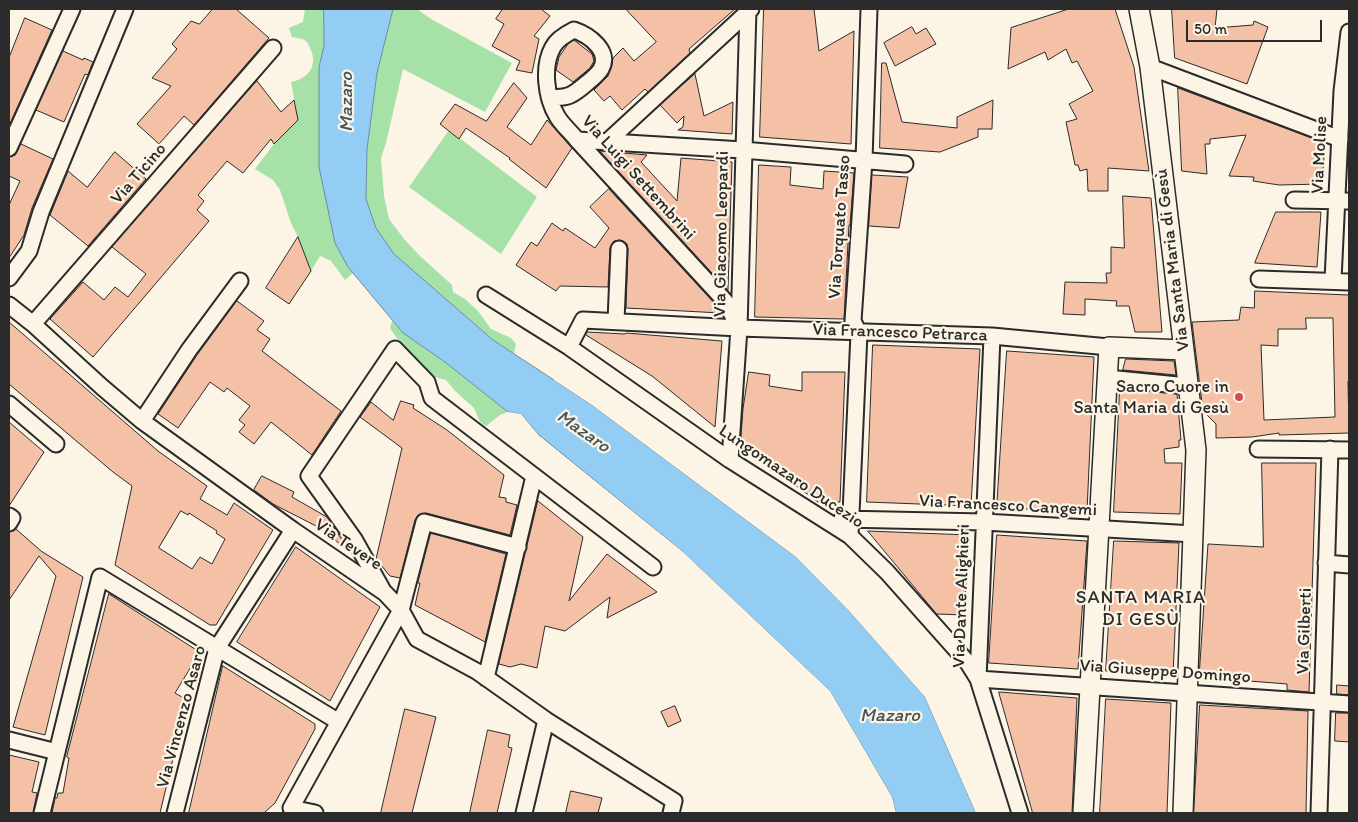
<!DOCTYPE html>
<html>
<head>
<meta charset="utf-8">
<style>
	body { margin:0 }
	#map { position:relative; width:1358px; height:822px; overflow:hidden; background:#fcf5e5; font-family:Itim,sans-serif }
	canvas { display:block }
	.frame { position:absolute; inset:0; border:10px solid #2b2b2b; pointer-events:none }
	.scale { position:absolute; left:1186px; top:20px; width:136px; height:22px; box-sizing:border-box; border:2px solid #2b2b2b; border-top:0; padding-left:6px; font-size:15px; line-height:18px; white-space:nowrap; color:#2b2b2b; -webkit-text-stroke:4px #fcf5e5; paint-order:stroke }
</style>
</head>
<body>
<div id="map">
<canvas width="1358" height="822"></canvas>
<div class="frame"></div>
<div class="scale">50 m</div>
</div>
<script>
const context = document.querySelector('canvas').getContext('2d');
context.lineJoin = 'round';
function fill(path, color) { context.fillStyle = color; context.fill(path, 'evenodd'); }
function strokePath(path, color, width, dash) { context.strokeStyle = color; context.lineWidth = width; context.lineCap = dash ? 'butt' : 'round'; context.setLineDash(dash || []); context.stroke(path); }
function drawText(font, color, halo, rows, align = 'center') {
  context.font = font + ' Itim,sans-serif'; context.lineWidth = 4.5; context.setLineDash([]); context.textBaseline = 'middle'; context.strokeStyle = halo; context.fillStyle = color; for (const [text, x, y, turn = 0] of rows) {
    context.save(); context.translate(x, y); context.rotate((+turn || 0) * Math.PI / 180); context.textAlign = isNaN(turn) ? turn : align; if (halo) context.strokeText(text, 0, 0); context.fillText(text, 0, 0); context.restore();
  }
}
fill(new Path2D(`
	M305,9H324V46L319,67L348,267L353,273L345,280L331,261L320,256L311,271L298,237L291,223L280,190L273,180L255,169L274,144L298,120L291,82C307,79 318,67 311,50C309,46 308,42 304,40C300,38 296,38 292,37L289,28L303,22Z
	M393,9H417L431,19L512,63L485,112L403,69L386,143L381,158L384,196L389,219L404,239L420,256L452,285L453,292L465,299L478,311L491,329L511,338L516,344L514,354L493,340L394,254L376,228L366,199L367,149L377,73Z
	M449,130L537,197L501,254L409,187Z
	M392,321L403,333L445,362L508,412L500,415L486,426L480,422L474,408L455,391L446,380L435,377L424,370L417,359L398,340L390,328Z`), '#a6e2a8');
const water = new Path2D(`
	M324,9H393L377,73L367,149L366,199L376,228L394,254L493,340L592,405L796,557L850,612L925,697L976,813H896L892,797L830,691L683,552L539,435L521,414L508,412L445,362L403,333L348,267L335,243L319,167V67L324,46Z`);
fill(water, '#93cdf3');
strokePath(water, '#698ca3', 1);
fill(new Path2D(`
	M555,378L593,403L797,555L852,611L927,696L979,813H976L925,697L850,612L796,557L592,405L554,380Z
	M508,412L521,414L539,436L683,552L830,691L892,797L896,813H893L890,798L828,692L682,554L537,437L520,417L505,413Z`), '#fcf5e5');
const building = new Path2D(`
	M213,9H236L269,38L194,125L184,116L159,144L137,124L171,86L152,78L177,49L172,44L191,21L199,24Z
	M503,9H541L550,16L534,36L539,39L532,73L516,70L520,61L492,46L504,24L496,19Z
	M626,9H735L689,49L690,53L648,92L645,89L622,110L610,96L604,101L594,90L608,76L612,65L613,58L623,48L634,61L656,42Z
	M764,9H814L819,51L854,31L851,144L760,137Z
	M1069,9H1115L1134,67L1149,171L1108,168V191H1088L1087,169L1080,171L1078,165H1075L1066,122L1077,119L1069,104L1093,91L1077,61L1072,63L1066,49L1048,60L1045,52L1008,69L1011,28Z
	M1172,9H1217L1215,28L1253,25L1254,21L1268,27L1247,84L1175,58Z
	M25,18L52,30L9,126V58Z
	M912,27L916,34L926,28L936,44L895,66L884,43Z
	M574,40L592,54L594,61L590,68L573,82L556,70L559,57L568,44Z
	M63,51L83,60L84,58L93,62L88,75L85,74L64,122L36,110Z
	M882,63H886L902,122L957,128V117L993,100L992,129H978V137L940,152L880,148Z
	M695,74L704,116L733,102L732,134L678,130L683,127L684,116L677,123L660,105Z
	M257,81L281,112L294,100L298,120L274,144L271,139L243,173L227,161L198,195L204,201L197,210L209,221L93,357L50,319L83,282L104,300L115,287L128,297L146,274L112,247Z
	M514,83L527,98L507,127L531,145L547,120L572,148L546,188L509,159L510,158L466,128L459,139L440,124L455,104L486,121Z
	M1178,88L1325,143L1322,184L1279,185L1253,181L1254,177L1229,176L1246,135L1210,139V144H1205L1207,174L1182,171Z
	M21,144L53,159L32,208L24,235L9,258V205L20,181L9,176V157L15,155Z
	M600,151L647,155L641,162L677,201L681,158L732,162L728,290Z
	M115,152L146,179L88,246L50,215L68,171L87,187Z
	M759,165L791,167L790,185L823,189L824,171L854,173L850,225H849L844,319L755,317Z
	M872,175L908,177L899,228L869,226Z
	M609,189L717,306L721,313L626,308L628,249L627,244L620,240L614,241L610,248L608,287L560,286L556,291L516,265L531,242L537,246L552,223L563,231L565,228L595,248L609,228L590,207Z
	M1123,196L1151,198L1162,332H1135L1129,306H1116L1117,301L1085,299V315L1063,314L1065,282L1107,283L1106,273H1111V247L1124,248Z
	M1276,212H1321L1317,267L1255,263Z
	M298,237L311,271L289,304L266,288Z
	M1255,291L1349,295V381H1348L1349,433L1279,435V433L1252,437L1216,438V424L1203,411L1192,322L1239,320L1241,307L1254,308ZM1306,318H1333L1335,417L1264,420L1261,345L1278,346V329H1306Z
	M237,301L264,321L257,330L270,339L262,351L341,411L312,455L271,422L254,444L239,432L245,425L239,420L250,406L227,388L224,392L210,382L178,428L158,414L197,355Z
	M9,322L158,451L207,486L200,499L227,515L234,503L273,530L216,625H210L115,565L132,486L113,472L9,384ZM181,511L188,515L189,513L217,531L216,533L225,539L212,564L200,557L192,569L159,548Z
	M587,332L625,334L626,333L722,341L715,427L652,376L586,335Z
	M873,345L980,349L971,506L867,502Z
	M1007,351L1094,357L1087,511L997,508Z
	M1126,359L1174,361L1176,375L1123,370Z
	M749,372L770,375L769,386L802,391V372H845L840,502H818L795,485V478H784L740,449L743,409Z
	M1120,389L1177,394L1181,440H1179V447L1164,449L1165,463H1182L1180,514L1114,512Z
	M401,401L414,405L413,408L447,430L504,475L499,497L506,498V502L517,505L510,535L426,513L418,515L415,520L400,578L390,576L376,559L402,448L360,417L371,402L393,420Z
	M9,422L44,452L9,506Z
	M1262,463H1316L1309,692L1287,690V684L1199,677L1208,544L1263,547Z
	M262,476L294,492L292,497L327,517L350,552L320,528L273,504L254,490Z
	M538,501L583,537L569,601L607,554L657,592L607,618L610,597L565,631L545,626L537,668L521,664L510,667L499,664Z
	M16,529L41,551L83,577L45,735L13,727L56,576L39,556L9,600V532Z
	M868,531L969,535L964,615L937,614Z
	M431,533L506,554L485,642L415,605L420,583H418Z
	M997,535L1087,541L1078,669L989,663Z
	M1114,541L1179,543L1173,675L1106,671Z
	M296,547L380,607L330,701L237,642Z
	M109,594L198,651L197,657L175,693L187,700L160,813H52L55,798H57L58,793H63L69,758L67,757Z
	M223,666L315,724V729L275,803L264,813H189Z
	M1337,685L1349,686V695L1337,694Z
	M999,692L1077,698L1072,813H1033Z
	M1106,699L1171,703L1167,813H1100Z
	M1200,705L1308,711L1306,813H1194Z
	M675,706L681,721L668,727L661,712Z
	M405,709L436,717L412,813H381Z
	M1336,713H1349V742L1335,741Z
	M488,730L510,735L508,747L512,748L497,813H470Z
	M9,755L39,762L32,792L37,793L33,813H9Z
	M571,791L602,798L598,813H566Z`);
fill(building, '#f4c0a6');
strokePath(building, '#2b2b2b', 1);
const minor = new Path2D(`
	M1150,67L1340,139
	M549,97C568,99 573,95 587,83C592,79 598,74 601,69C611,51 589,35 574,30C566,34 557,39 553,47C542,66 546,98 557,116C562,125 571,132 577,140L725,301L739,328
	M577,140L743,150L905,164
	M607,142L751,9
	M9,148L72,9
	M1294,200L1349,201
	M9,278L29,251L41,212L125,9
	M1259,279L1349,282
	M1333,280L1342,91L1349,32
	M486,295L569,347L730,460L850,536L887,572L968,663L978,679L1020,813
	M9,305L33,324L102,387L142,421L293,530L385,593L401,610L417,639L478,672L546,720L674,801L671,813
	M616,321L619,249
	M33,324L273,48
	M992,336L978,679L1349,704
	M569,347L583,320L739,328L992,336L1109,347
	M1107,378L1188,386
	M9,404L56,444
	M142,421L189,350L240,281
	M1258,449L1349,450
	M730,460L739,328L748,9
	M9,516L12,518L9,523
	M842,519L984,522L1194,534
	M850,536L859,333L853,321L864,160L869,9
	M1326,563L1349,565
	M382,589L354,539L309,476L395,349L427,382L432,398L653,567
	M486,678L534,476
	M9,740L57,752
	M42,813L100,577L339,722
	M175,813L217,648L293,530
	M315,813L291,808L401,610L424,522L518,547
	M524,813L546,720
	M1319,813L1330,449`);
const tertiary = new Path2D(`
	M1139,9L1150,67L1196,450L1183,813
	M1083,813L1109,347L1184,350`);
strokePath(minor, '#2b2b2b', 19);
strokePath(tertiary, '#2b2b2b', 22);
strokePath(minor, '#fcf5e5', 15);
strokePath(tertiary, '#fcf5e5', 19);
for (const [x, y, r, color] of [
	[1239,397,5,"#d1495b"]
]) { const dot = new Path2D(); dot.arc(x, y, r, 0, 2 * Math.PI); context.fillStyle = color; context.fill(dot); strokePath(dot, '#fcf5e5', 2); }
drawText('18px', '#2b2b2b', '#fcf5e5', [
	["Via Molise",1320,155,-87],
	["Via Ticino",139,174,-49],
	["Via Luigi Settembrini",638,178,48],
	["Via Torquato Tasso",840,227,-86],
	["Via Giacomo Leopardi",722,234,-89],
	["Via Santa Maria di Gesù",1173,260,-97],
	["Via Francesco Petrarca",900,333,2],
	["Lungomazaro Ducezio",791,477,34],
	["Via Francesco Cangemi",1008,506,3],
	["Via Tevere",348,545,34],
	["Via Dante Alighieri",962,596,-88],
	["Via Gilberti",1305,631,-88],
	["Via Giuseppe Domingo",1165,672,4],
	["Via Vincenzo Asaro",182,717,-75]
]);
drawText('18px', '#2b2b2b', '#fcf5e5', [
	["Sacro Cuore in",1229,387],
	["Santa Maria di Gesù",1229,408]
], 'right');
drawText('italic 19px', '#45545d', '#fcf5e5', [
	["Mazaro",347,102,-90],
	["Mazaro",583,432,35],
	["Mazaro",890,716]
]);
context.letterSpacing = '1px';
drawText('19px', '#2b2b2b', '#fcf5e5', [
	["SANTA MARIA",1141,598],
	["DI GESÙ",1141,620]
]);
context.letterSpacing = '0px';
</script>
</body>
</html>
